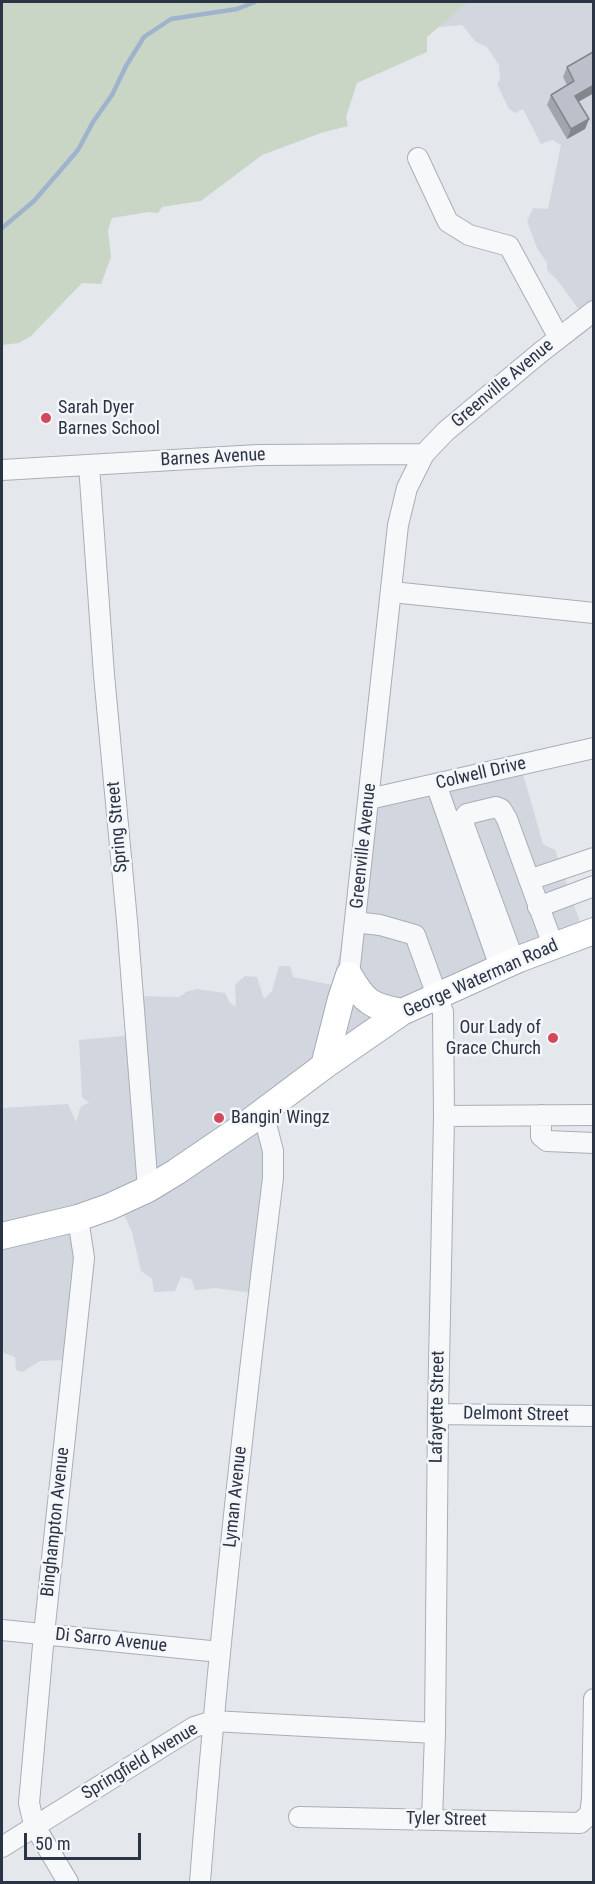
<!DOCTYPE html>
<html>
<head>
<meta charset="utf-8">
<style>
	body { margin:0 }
	#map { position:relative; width:595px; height:1884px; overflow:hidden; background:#e4e7ec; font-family:"Roboto Condensed",sans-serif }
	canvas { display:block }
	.frame { position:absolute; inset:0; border:3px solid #2b3445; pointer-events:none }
	.scale { position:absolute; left:24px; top:1833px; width:117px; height:27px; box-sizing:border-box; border:3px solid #2b3445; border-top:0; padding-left:8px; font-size:18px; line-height:21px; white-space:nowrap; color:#2b3445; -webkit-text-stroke:4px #f4f6f9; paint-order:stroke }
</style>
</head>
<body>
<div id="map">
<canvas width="595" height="1884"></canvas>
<div class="frame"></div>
<div class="scale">50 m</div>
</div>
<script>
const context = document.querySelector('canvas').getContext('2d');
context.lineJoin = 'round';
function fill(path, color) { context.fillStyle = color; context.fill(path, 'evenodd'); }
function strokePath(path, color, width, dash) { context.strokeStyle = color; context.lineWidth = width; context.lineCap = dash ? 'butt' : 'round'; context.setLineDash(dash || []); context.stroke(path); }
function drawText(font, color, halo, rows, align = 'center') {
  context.font = font + ' "Roboto Condensed",sans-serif'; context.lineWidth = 5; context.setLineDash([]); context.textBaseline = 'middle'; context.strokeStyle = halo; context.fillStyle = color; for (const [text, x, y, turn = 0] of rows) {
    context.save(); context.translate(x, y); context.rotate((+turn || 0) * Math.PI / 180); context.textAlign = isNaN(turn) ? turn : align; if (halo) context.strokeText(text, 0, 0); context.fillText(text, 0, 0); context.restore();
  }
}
fill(new Path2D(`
	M468,2H593L594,314L585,318L558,281L547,270V263L537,248L527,221L533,208L548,209L561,145L552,140L541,144L523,109L515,113L509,109L497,84L500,80L499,65L487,47L476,42L462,25L438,27Z
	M521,767L543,844L555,850L584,934L463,979L264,1125L261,1225L252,1293L216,1288L195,1290L191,1279L181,1277L175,1291L154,1292L152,1279L141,1271L132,1232L120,1205L81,1219L67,1360L40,1361L22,1372L16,1370L15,1357L4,1353L2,1344V1108L68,1104L76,1122L81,1106L89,1103L82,1097L79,1040L135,1035V996L179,997L186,992L197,989L225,993L230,1003L236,1007L235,985L245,976L257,977L264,999L272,991L279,966H290L293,977L332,985L340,953L362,800Z`), '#d2d6de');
fill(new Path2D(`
	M2,2H468L427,37V52L357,83L346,117L348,126L321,133L262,155L201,201L162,207L158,213L149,212L112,218L108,230L111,257L101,284L82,283L31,336L19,343L2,345Z`), '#c9d6c5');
strokePath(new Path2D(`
	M2,228L34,201L78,150L93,122L112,95L126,66L144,37L171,19L237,9L255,2`), '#9fb4cc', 4.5);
const minor = new Path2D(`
	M418,158L448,222L469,235L509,246L559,338
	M89,465L104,675L127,921L148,1189
	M2,470L258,455L424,454
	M392,592L594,613
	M436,784L500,967
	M369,799L594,748
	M529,880L594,858
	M538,907L594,886
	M355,922L380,925L415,935L443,1012L444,1116L438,1414L435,1733L432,1820
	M514,961L465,828L463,819L467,814L496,807L501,809L507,819L553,945
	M351,988L349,975L398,525L407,488L424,454L446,431L541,352L594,311
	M541,1115V1136L547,1141L594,1143
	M444,1116L594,1115
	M438,1414L594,1416
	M2,1630L220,1652
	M299,1817L580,1823L590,1814L592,1799L594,1699
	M2,1847L194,1727L213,1721L435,1733
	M68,1882L34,1825L29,1803L44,1634L84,1258L78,1218
	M200,1882C218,1647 244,1412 273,1178V1151L263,1112`);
const major = new Path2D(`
	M349,975C365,1003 371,1006 402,1012
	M324,1066L341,999L349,975
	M2,1236L78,1218L109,1207L148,1189L176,1172L248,1123L324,1066L402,1012L519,959L594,931`);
strokePath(minor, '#a9aeb7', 22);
strokePath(major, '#a3abb8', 28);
strokePath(minor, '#f7f8fa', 20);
strokePath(major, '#fff', 26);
fill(new Path2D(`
	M594,53V93L578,102L589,119L585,129L567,139L547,105L551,95L567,85L563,77L567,67Z`), '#a1a5ae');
fill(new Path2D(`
	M594,85V93L571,106L575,96Z
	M589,119L585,129L567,139L571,129Z`), '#83868d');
const building = new Path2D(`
	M593,52L594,85L575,96L589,119L571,129L551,95L574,81L567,67Z`);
fill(building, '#bbc0ca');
strokePath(building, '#83868d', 1.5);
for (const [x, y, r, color] of [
	[46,418,6,"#d1495b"],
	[553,1038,6,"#d1495b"],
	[219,1118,6,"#d1495b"]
]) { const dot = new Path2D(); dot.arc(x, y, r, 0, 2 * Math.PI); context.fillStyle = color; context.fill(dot); strokePath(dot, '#f4f6f9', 2); }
drawText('18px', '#2b3445', '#f4f6f9', [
	["Greenville Avenue",503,384,-40],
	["Barnes Avenue",213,458,-3],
	["Colwell Drive",481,774,-13],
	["Spring Street",118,827,-95],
	["Greenville Avenue",364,846,-84],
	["George Waterman Road",481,979,-24],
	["Lafayette Street",438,1407,-89],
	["Delmont Street",516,1415,1],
	["Lyman Avenue",236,1497,-84],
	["Binghampton Avenue",56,1522,-84],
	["Di Sarro Avenue",111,1641,6],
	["Springfield Avenue",140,1762,-31],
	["Tyler Street",446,1820,1]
]);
drawText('18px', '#2b3445', '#f4f6f9', [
	["Sarah Dyer",58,408],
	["Barnes School",58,429],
	["Our Lady of",541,1028,"right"],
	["Grace Church",541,1049,"right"],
	["Bangin' Wingz",231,1118]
], 'left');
</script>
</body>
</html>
